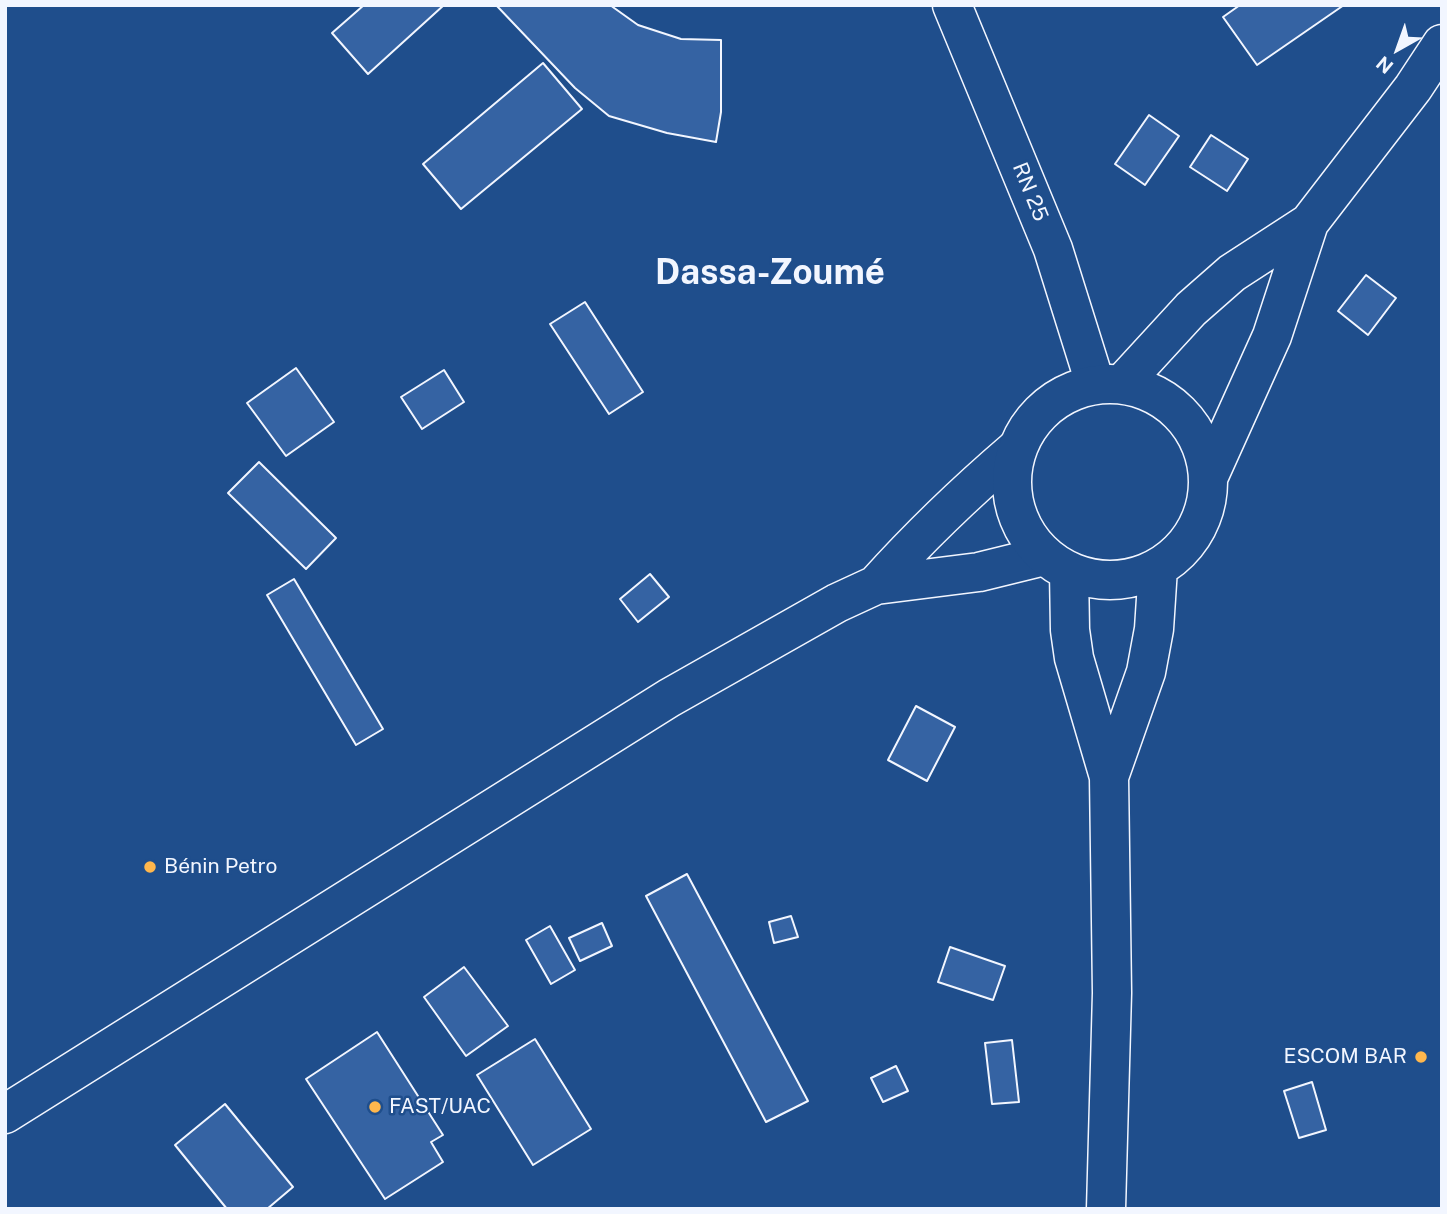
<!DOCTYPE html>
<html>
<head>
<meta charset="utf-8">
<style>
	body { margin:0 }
	#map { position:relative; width:1447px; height:1214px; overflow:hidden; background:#1f4e8c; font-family:"Public Sans",sans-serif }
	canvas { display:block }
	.frame { position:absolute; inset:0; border:7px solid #f2f6ff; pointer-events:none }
	.north { position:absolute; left:1363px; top:14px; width:70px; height:70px; -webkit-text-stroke:5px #1f4e8c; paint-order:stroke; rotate:220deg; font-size:19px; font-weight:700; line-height:28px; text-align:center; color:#f2f6ff }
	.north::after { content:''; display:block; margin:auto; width:24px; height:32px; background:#f2f6ff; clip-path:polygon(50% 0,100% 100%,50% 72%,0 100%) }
</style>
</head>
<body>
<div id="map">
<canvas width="1447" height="1214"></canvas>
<div class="frame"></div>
<div class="north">N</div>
</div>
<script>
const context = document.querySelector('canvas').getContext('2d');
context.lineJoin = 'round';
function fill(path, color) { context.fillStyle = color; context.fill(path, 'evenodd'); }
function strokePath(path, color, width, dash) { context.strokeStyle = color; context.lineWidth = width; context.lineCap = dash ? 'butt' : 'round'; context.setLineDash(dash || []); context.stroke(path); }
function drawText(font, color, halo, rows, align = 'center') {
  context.font = font + ' "Public Sans",sans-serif'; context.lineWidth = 5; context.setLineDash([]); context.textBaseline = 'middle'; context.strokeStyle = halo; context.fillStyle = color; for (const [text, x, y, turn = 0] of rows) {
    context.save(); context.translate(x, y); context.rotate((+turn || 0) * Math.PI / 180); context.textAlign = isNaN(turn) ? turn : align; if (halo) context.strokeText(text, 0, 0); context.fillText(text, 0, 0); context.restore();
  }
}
const building = new Path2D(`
	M364,5H444L368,74L332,33Z
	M496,5H610L638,25L681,39L721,40V112L716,142L667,133L609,116L575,88Z
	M1240,5H1344L1257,65L1223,17Z
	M543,63L582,109L461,209L423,164Z
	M1149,115L1179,136L1145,185L1115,164Z
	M1211,135L1248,159L1227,191L1190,167Z
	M1366,275L1396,298L1368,335L1338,311Z
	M585,302L643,392L609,414L550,324Z
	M296,368L334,422L286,456L247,403Z
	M444,370L464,402L422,429L401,397Z
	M259,462L336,538L306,569L228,493Z
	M650,574L669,597L638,622L620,599Z
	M294,579L383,729L356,745L267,595Z
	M916,706L955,727L927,781L888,760Z
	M687,874L808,1101L766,1122L646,896Z
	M791,916L798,937L774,943L769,922Z
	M602,923L612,946L580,961L569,938Z
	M550,926L575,970L551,984L526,940Z
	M950,947L1005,966L993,1000L938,982Z
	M464,967L508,1026L466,1056L424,997Z
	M377,1032L443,1135L431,1142L443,1162L385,1199L306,1079Z
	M535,1039L591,1129L533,1165L477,1075Z
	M1012,1040L1019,1102L992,1104L985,1043Z
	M896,1066L908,1091L883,1102L871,1078Z
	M1312,1082L1326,1130L1299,1138L1284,1091Z
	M225,1104L293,1187L267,1209H227L175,1145Z`);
fill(building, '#3563a3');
strokePath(building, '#f2f6ff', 2);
const major = new Path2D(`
	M952,5L1053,249L1095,383
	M876,585C920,536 966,492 1015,450
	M5,1114L669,698L837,603L876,585L979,572L1044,556`);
const highway = new Path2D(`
	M1123,383L1191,309L1232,273L1309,223L1413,88L1442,44
	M1012 482a98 98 0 1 1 196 0a98 98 0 1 1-196 0Z
	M1208,478L1272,336L1309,223
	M1069,572L1070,630L1074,658L1109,777L1112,993L1106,1209
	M1109,777L1146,672L1154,629L1158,568`);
strokePath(major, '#f2f6ff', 41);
strokePath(highway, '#f2f6ff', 41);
strokePath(major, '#1f4e8c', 38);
strokePath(highway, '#1f4e8c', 38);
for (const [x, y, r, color] of [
	[150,867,7,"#ffb74d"],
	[1421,1057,7,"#ffb74d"],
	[375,1107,7,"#ffb74d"]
]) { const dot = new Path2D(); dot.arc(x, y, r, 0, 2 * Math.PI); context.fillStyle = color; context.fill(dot); strokePath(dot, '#1f4e8c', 2.5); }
drawText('21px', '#f2f6ff', '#1f4e8c', [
	["RN 25",1030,192,68]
]);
drawText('21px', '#f2f6ff', '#1f4e8c', [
	["Bénin Petro",164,867],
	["ESCOM BAR",1407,1057,"right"],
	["FAST/UAC",389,1107]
], 'left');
drawText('bold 35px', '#f2f6ff', '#1f4e8c', [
	["Dassa-Zoumé",770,273]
]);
</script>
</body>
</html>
